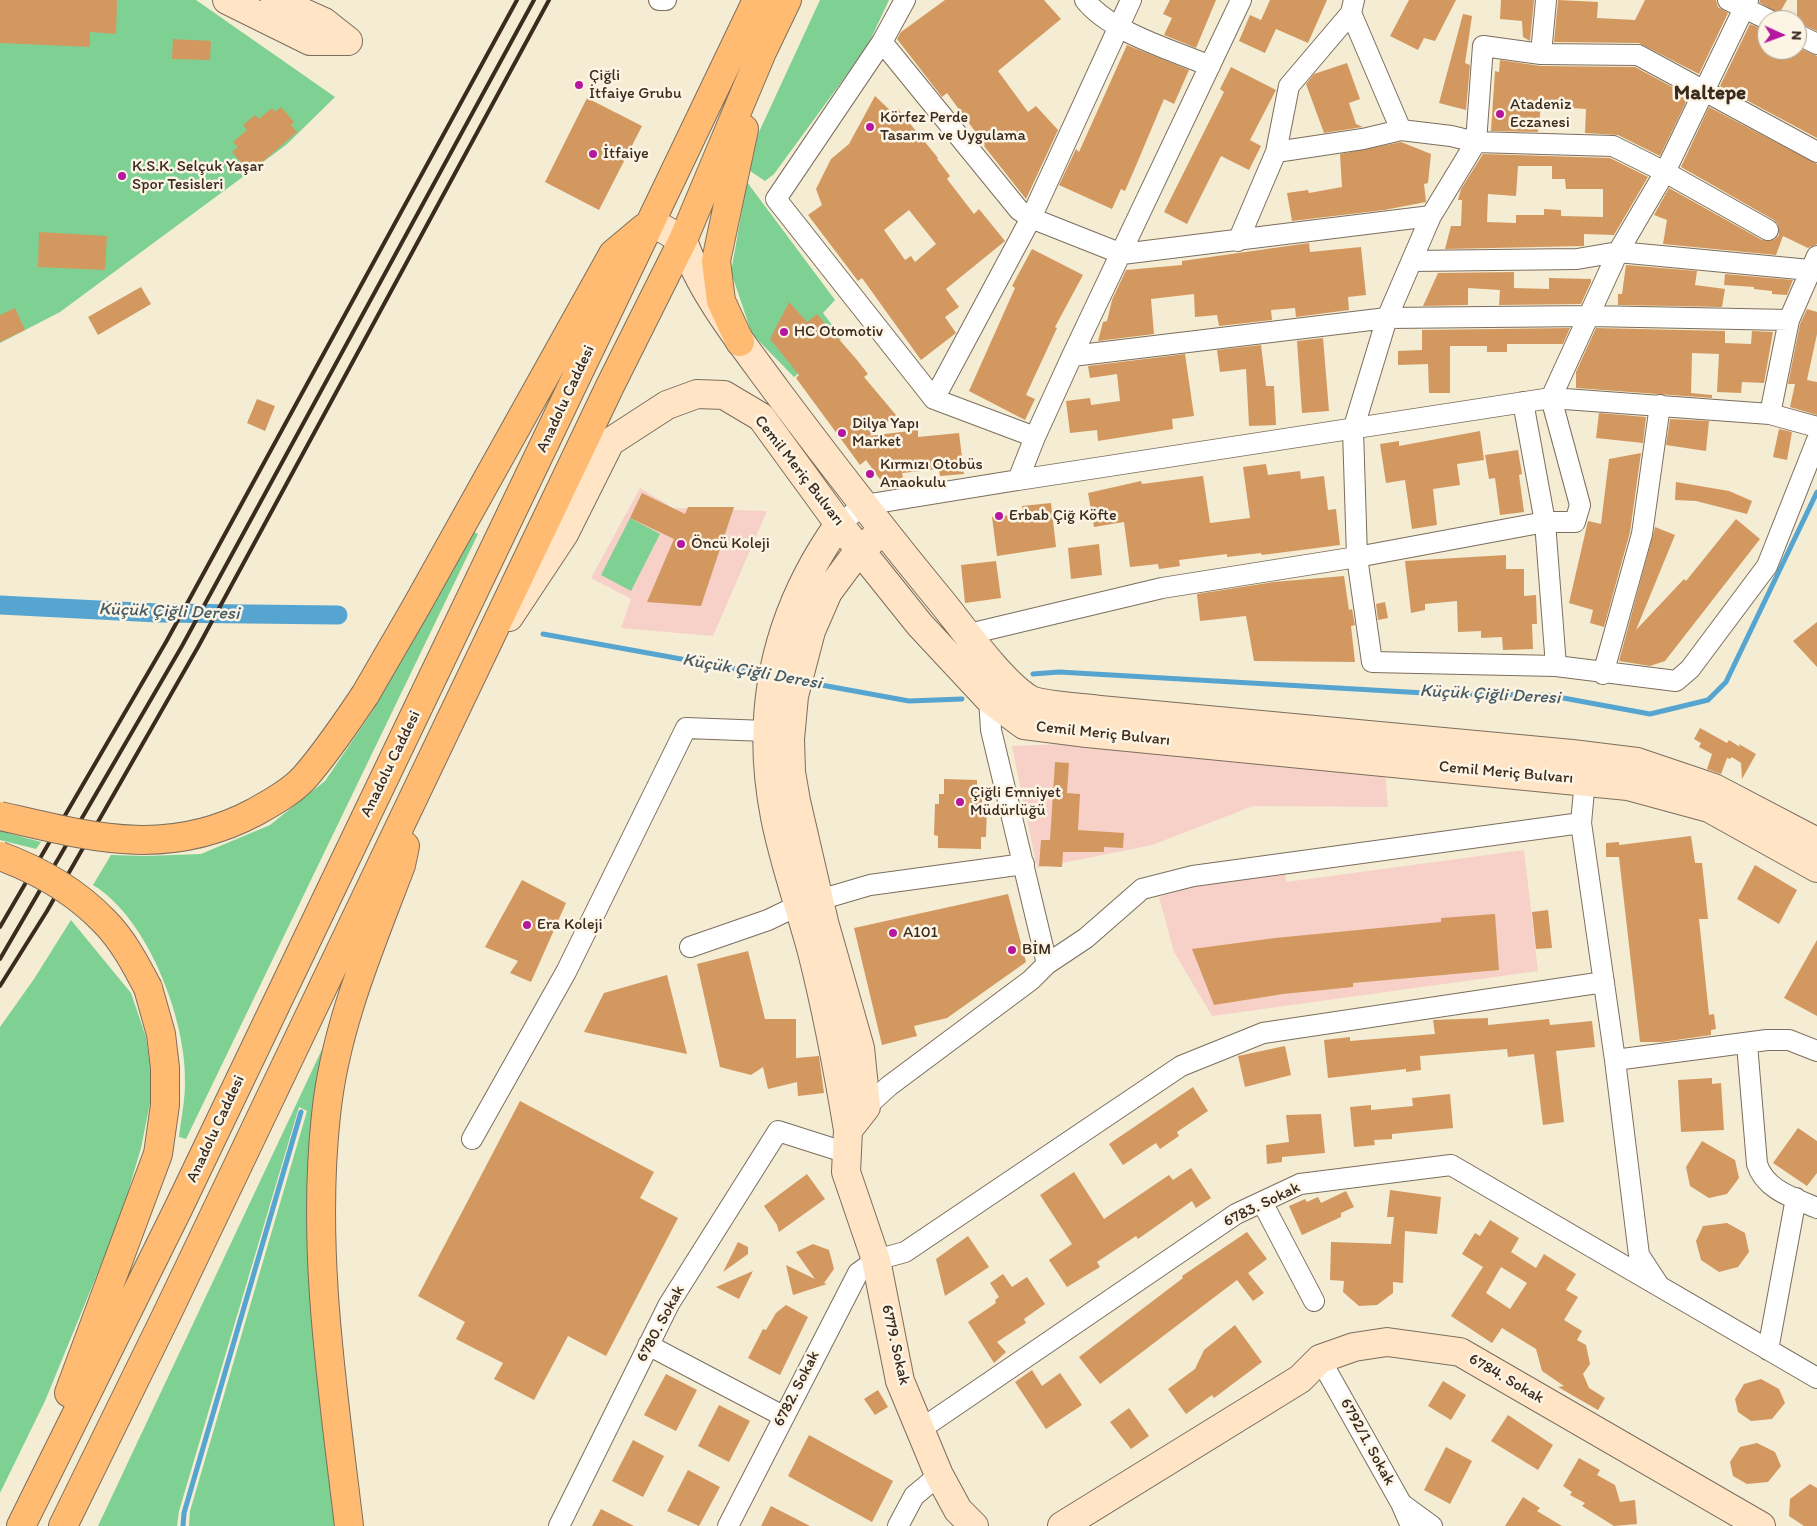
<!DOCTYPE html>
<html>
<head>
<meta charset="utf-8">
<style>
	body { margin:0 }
	#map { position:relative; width:1817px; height:1526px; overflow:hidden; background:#f4ecd3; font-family:Itim,sans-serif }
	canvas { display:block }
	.north { position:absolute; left:1757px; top:10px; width:50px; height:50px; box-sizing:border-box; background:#fcf5e5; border:1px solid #afa495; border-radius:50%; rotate:92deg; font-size:14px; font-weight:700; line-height:20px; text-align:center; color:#3b2a1e }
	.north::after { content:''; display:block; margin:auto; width:18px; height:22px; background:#b5179e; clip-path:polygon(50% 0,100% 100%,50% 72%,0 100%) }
</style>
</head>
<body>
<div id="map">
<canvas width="1817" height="1526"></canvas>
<div class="north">N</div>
</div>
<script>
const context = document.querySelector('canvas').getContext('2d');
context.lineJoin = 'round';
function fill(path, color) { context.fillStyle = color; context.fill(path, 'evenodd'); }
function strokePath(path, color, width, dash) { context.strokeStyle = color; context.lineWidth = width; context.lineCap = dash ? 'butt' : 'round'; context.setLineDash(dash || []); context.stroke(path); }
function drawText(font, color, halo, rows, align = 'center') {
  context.font = font + ' Itim,sans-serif'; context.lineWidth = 5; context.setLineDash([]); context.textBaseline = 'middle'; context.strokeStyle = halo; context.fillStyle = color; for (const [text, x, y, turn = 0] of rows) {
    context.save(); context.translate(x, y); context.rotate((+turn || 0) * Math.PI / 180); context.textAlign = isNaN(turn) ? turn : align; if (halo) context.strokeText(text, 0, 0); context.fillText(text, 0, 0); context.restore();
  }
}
fill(new Path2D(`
	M640,488L673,508L767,511L713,636L621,628L631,599L591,578Z
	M1062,744L1385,771L1388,807L1253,806L1152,845L1037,868L1012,746Z
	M1524,850L1538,971L1212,1016L1174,952L1159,897L1187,888L1285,873L1286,882Z`), '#f7d1c7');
fill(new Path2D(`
	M0,0H196L335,97L286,145L60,312L0,343Z
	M820,0H889L867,47L774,174L765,181L747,169L759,132Z
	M747,182L835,300L823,313L842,338L794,377L752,334L731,272Z
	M630,518L660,534L631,591L601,575Z
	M472,531L478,534L186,1139L179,1137C181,1119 185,1101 185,1083C187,1021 148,918 93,885L111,855L146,856L201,854L270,825L325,781L372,712Z
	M0,831L41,842L36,849L0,840Z
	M71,920L131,993L146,1037L153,1088L141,1148L121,1216L45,1401L0,1493V1027L34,979Z
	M333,1026L311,1152L306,1213L317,1363L336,1526H189L190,1511L307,1111L299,1107L179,1511L177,1526H98Z`), '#7fd193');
strokePath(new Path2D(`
	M543,634L764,674
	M1033,674L1059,672L1442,694L1547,695L1650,714L1708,700L1726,682L1817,492
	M805,682L909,701L962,699
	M183,1526L184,1513L301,1112`), '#56a5d0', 5);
strokePath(new Path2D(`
	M0,605L158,613L338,615`), '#56a5d0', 19);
fill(new Path2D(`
	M0,0H117L116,34L90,32V47L0,43Z
	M945,0H1044L1061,19L998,71L1028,112L1036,106L1058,130L1026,199L984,146L985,145L947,93L942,97L897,39L901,32Z
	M1170,0H1216L1196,48L1164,35L1172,18L1163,14Z
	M1270,0H1327L1308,43L1276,29L1265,53L1239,41L1250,15L1261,20Z
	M1409,0H1456L1435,41L1424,38L1418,50L1390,36Z
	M1501,0H1534L1530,41L1523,37L1522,21L1500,19Z
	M1558,0L1598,2L1597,18L1635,20L1645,0H1716L1718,7L1728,13L1699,74L1639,43L1554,42Z
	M1760,0H1787L1779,14L1759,2Z
	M1797,0H1817V31L1797,22Z
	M1463,14L1472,16L1465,63L1470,65L1466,110L1439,103Z
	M1750,24L1767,31V50H1797V47L1817,56V138L1720,86Z
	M173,39L211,41L210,60L172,59Z
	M1127,45L1189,70L1174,104L1164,99L1135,168L1125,191L1121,189L1112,209L1059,185L1076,149L1079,152Z
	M1500,60L1541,66L1635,67L1689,96L1660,156L1618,135L1585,133L1586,109L1541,106L1538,132L1491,131L1495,71L1499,72Z
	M1347,63L1360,99L1349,103L1356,124L1363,127L1324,133L1306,84L1314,74Z
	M1231,67L1276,90L1250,140L1261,146L1249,170L1221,156L1187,224L1164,212L1224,92L1220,89Z
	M875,96L893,113L898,109L938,158L937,159L950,176L947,179L974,214L979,209L1005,241L946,289L959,307L945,317L956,333L921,360L862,278L858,281L808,215L822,205L816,189L831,159L849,144ZM909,210L936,244L915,262L911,256L905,260L884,230Z
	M587,98L642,126L599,210L545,182Z
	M281,107L294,122L291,125L297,132L253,170L247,164L244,166L232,152L238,147L233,142L247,130L243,125L255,115L259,119L272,108L275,112Z
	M1709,107L1817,164V244L1808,248L1783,236L1776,255L1663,244L1667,220L1654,215L1669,188L1762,240H1774L1779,235L1778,224L1774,220L1681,167Z
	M1401,142L1431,154L1428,183L1424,184L1426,202L1384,210L1292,221L1287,193L1308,190L1309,193L1342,187L1340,154Z
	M1483,154L1610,158L1648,177L1614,235L1584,234V246L1445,249L1451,226H1461L1462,200H1458L1461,189ZM1518,166H1552V179H1565L1566,189H1603V217L1561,216V210L1544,209V215H1516V223L1487,222L1488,194L1516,196Z
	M39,232L107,236L105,270L38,267Z
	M1309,243L1310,252L1361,247L1366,295L1348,297L1349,310L1296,317L1295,308L1271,310L1272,320L1219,326L1217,315L1195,317L1194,294L1151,299L1154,334L1098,341L1103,322L1107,321L1112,300L1126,270L1182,265V261Z
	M1032,249L1083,275L1055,327L1057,328L1026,395L1035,399L1025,420L969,391L1015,288L1012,286Z
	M1626,265L1697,271L1695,285L1725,289L1722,307L1618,305V294H1622Z
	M1514,272V288L1549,289V278L1591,279V282L1581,304L1499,305L1500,290L1468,288V305L1423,306L1438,273Z
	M1725,274L1793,280L1787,295L1772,294V291L1754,289V287L1724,285Z
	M141,287L151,304L98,335L88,317Z
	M789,302L807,322L817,314L857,360L868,374L864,377L896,415L869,436L918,430V437L959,433L964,474L940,476L939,469L902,473L905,486L887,489L866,460L860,465L796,378L799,375L770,339Z
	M15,308L25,330L0,342V315Z
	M1807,309L1817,312V334L1807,380L1817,382V415L1790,407L1795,384H1788L1800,324Z
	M1570,328L1563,344H1507V352H1487V346H1450V393H1429L1428,364L1398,365V351L1422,350V330Z
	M1596,328L1725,331V343L1751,344L1752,331L1773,332L1764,383L1742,382L1741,393L1717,392L1719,354L1692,353L1691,393L1712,395V398L1576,388V372Z
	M1323,338L1329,411L1302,413L1297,341Z
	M1261,345L1266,386H1274L1276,425L1249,426L1246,369L1220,372L1217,350Z
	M1185,354L1194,416L1172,419L1173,429L1098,441L1097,430L1070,433L1066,401L1090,398L1091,405L1120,401L1117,374L1090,378L1088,366Z
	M257,399L275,406L265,431L247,423Z
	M1599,413L1646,417L1643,443L1596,438Z
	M1670,419L1709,421L1706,451L1666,445Z
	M1779,429L1792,432L1787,460L1773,457Z
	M1480,431L1484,460L1457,464L1460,485L1433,489L1437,525L1412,529L1405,480L1386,483L1380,444L1399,441V446Z
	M1518,450L1522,474L1519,475L1524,512L1500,515L1495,478L1489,479L1485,455Z
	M1641,453L1630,532L1604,627L1590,623L1593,610L1569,603L1588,521L1601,524L1609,459Z
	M1266,464L1268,475L1300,471L1301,479L1324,476L1328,510L1336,509L1340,545L1262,555L1261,553L1227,557V554L1179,560L1180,566L1159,569L1158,564L1130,567L1124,522L1094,527L1088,493L1141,481L1142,484L1203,476L1210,523L1250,518L1243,467Z
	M1676,482L1729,491L1752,501L1747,514L1696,501L1675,500Z
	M642,493L685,514L688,507H734L701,606L647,602L674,539L630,518Z
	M1051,503L1056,547L997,556L992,517L1023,514L1022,506Z
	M1736,519L1760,539L1665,661L1650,666L1619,661L1655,527L1675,535L1636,630L1684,579L1686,581Z
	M1099,544L1102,575L1071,579L1068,548Z
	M1506,555V569H1524V596L1536,595L1537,624H1532L1533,649L1503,650L1502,637L1481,638V631L1458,632L1457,601L1425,604V610L1411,613L1405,561Z
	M996,561L1001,598L965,603L961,565Z
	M1344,576L1349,610L1352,609L1355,625L1351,626L1355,662L1254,661L1246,616L1200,621L1197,594L1274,582Z
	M1385,602L1388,618L1378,620L1376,604Z
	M1817,622V667L1793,641Z
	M1700,728L1727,743L1729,740L1740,747L1739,744L1756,754L1742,779L1741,763L1732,757L1730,759L1727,758L1721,774L1707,769L1712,754L1699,747L1701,743L1694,739Z
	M1055,762L1069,763L1067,793L1080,794L1078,830L1124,833L1123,848L1104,847V852H1063L1062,867L1039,866L1041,840H1050Z
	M944,779L977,780V795H982V805H987L986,837H981V849L938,848V836L934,835L935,804H939V794H944Z
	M1691,836L1695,863H1702L1708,919H1699L1709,1015L1714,1014L1716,1029L1711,1030V1035L1662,1042H1640L1619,857H1606V843L1619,842V845Z
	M1755,865L1797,890L1779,924L1737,899Z
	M522,880L566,903L531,982L510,973L518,961L485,947Z
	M1008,894L1026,962L947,1018L914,1026L917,1036L882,1045L854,928Z
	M1548,910L1552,948L1536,949L1532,912Z
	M1495,914L1499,970L1353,983V987L1283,994L1214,1005L1192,949L1275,938L1441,922V918Z
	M1817,940V1016L1784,998Z
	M748,951L765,1019H796V1058L819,1056L824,1093L798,1096L797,1082L768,1089L763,1067L751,1075L720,1067L697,964Z
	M667,975L687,1054L584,1032L604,993Z
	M1488,1018V1025L1549,1019L1550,1025L1592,1021L1595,1047L1556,1051L1564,1122L1543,1125L1534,1054L1508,1057L1507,1049L1420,1056L1421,1070L1406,1072V1069L1328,1078L1324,1040L1350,1037V1041L1435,1034L1433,1020Z
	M1285,1046L1291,1075L1245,1087L1238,1056Z
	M1712,1078V1084L1721,1083L1724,1130L1681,1132L1678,1080Z
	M1193,1087L1208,1111L1177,1132L1179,1136L1160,1149L1156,1143L1123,1165L1109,1144Z
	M1450,1094L1453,1128L1392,1134V1139L1374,1140L1375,1145L1354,1147L1350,1107L1371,1105V1110L1413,1106L1412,1098Z
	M520,1101L654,1172L640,1198L678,1218L606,1356L568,1336L534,1400L494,1379L503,1363L456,1339L465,1322L418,1296Z
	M1321,1114L1325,1153L1282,1157V1162L1267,1164L1266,1145L1289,1142L1286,1115Z
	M1798,1128L1817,1141V1173L1807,1186L1773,1163Z
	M1702,1141L1735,1160L1739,1178L1727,1194L1709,1198L1690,1186L1686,1167Z
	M1191,1168L1211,1198L1196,1208L1192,1201L1138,1239L1136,1236L1097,1262L1100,1267L1067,1287L1049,1260L1072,1244L1040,1195L1074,1172L1104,1219L1169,1175L1173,1180Z
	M807,1174L825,1199L779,1232L777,1225L764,1206Z
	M1390,1190L1441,1197L1437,1234L1405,1231L1403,1283L1393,1282V1293L1377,1305L1359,1306L1343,1292L1344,1281L1330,1280L1331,1242L1391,1244L1394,1217H1387Z
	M1346,1191L1354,1207L1341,1213V1217L1302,1235L1289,1206L1305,1199L1307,1202L1318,1197L1321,1203Z
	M1490,1220L1519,1238L1511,1252L1536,1268L1544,1254L1576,1274L1566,1290L1578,1297L1564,1320L1582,1331L1577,1340L1586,1345L1590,1364L1583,1374L1589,1388L1605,1398L1598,1410L1558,1387L1564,1386L1542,1371L1536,1349L1502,1328L1492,1343L1451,1316L1483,1267L1462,1254L1475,1233L1480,1236ZM1501,1267L1527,1283L1510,1309L1486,1293Z
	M1727,1223L1745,1233L1749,1252L1738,1267L1719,1272L1701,1260L1696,1241L1703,1226Z
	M1247,1232L1267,1259L1248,1273L1264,1293L1253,1301L1237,1280L1100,1384L1079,1357L1183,1278L1182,1276Z
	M968,1236L989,1267L945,1296L936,1259Z
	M738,1242L748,1247V1254L723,1272Z
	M813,1244L829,1250L834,1269L824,1283L827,1284L793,1295L786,1265L815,1279L796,1252Z
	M753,1271L739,1299L716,1287Z
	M1003,1274L1012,1287L1027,1277L1045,1304L1024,1319L1026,1323L997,1342L1006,1352L994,1363L968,1322L996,1303L995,1300L999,1297L990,1283Z
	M786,1305L808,1317L780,1375L748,1358L763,1329L766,1330L776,1313Z
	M1235,1325L1262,1362L1214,1398L1212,1395L1186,1414L1168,1389L1195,1369L1204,1350Z
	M1032,1370L1042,1386L1060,1373L1082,1405L1046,1429L1015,1382Z
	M666,1374L697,1390L676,1431L644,1415Z
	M1761,1379L1779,1389L1785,1403L1772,1419L1751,1421L1738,1412L1735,1399L1744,1384Z
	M1443,1381L1466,1395L1451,1420L1428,1406Z
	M878,1390L888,1407L875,1415L864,1399Z
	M719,1405L750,1421L729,1462L698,1446Z
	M1129,1408L1149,1436L1131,1449L1110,1422Z
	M1508,1415L1553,1445L1538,1470L1491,1441Z
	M809,1435L893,1481L872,1522L788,1476Z
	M633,1440L664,1456L643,1497L612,1481Z
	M1757,1443L1775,1452L1781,1466L1768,1482L1747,1484L1733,1476L1730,1462L1740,1447Z
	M1446,1447L1472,1461L1450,1504L1424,1490Z
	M1579,1458L1600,1470L1597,1475L1615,1485L1620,1502L1635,1500L1637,1524L1614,1526L1582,1506L1585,1503L1570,1495L1572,1492L1563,1486Z
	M688,1470L720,1487L699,1526L667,1511Z
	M1810,1484L1817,1488V1526H1804L1789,1516L1790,1499Z
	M1523,1497L1540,1508L1537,1511L1562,1526H1505Z
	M771,1506L810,1526H761Z
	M601,1509L634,1526H592Z`), '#d29860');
const street = new Path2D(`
	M659,0H666
	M905,0L882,42L776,199L934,399L1035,437
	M1085,0C1110,32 1172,50 1210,66
	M1728,0L1769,20
	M1351,13L1401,130
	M1797,34L1817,44
	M882,42L1019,210L1031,218L1122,254L1431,216
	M1541,54L1546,0
	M1276,152L1363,139L1401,130L1451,136L1476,142L1613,146L1665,172L1768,230
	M1817,152L1638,55L1541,54L1483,46L1476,142L1431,216L1387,318L1353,430L1357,557L1372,662L1556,666L1676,681L1690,669L1767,566L1817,440
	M1238,241L1276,152L1289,86L1351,13L1354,0
	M1413,261L1577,259L1618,252L1810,270
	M1072,356L1387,318L1590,316L1789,320
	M934,399L1031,218L1131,0
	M1523,402L1545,522L1556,666
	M1770,414L1789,320L1817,256
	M1018,480L1551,398L1770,414L1817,427
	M839,524L864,505L1018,480L1035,437L1072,356L1241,0
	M969,634L1162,588L1357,557L1545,522H1575L1580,505L1551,398L1618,252L1665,172L1748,0
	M1603,674L1642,534L1660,405
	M1585,780L1581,823L1615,1060L1639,1255L1658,1284
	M819,900L870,885L1024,864
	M690,947L768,920L799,905
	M1047,964L1086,938L1142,889L1193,876L1581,823
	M1747,1044L1757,1164C1765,1190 1794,1198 1817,1208
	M1615,1060L1767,1040H1789L1817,1051
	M866,1107L889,1086L1031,980L1047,964L991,730L989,699L994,693
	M472,1139L566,972L686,728L766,731
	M1262,1202L1314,1301
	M648,1345L783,1416
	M1768,1350L1796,1198
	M1320,1359L1401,1503L1411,1526
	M921,1429L1236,1214L1300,1184L1451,1165L1817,1378
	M1402,1504L1432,1526
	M559,1526L669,1304L778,1131L847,1153
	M728,1526L858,1273L876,1260L905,1252L1181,1066L1263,1033L1604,982
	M898,1526L914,1496L939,1475`);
const secondary = new Path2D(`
	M227,0L310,41H348
	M275,0L324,22L348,41
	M651,222L683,240C700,292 744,346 776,390C830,462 884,532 941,601C963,628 1001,682 1029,699C1039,705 1086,708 1100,710L1572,754L1637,762L1714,788L1817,842
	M839,524C776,613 754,710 775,817C784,863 800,907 812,952C827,1011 838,1070 848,1130
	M874,538L851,561L828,592L811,631L794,696L790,739L791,772L796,801L824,922L860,1048L866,1107L848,1130L846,1172L876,1260L900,1381L939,1475L958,1510L974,1526
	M509,617L564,534L610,442L667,405L697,394L724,395L761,417L839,524L920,625L989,699L1024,725L1087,733L1628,786L1709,808L1817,868
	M1062,1526L1300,1379L1320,1359L1354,1347L1387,1342L1460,1352L1761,1526`);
const highway = new Path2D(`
	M740,342L721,301L716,261L744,129
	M365,695L416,607L613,254L644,228
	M69,1393L158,1154L165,1105V1068L161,1034L148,988
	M21,1526L178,1209L757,0
	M63,1526L166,1316L610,386L683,240L762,52L787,0
	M349,1526C333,1390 311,1252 326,1115C335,1027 370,947 401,865L405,846`);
strokePath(street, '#7c6e5d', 22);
strokePath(secondary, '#7c6e5d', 30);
strokePath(highway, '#7c6e5d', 30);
strokePath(street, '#fff', 20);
strokePath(secondary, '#ffe4c6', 28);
strokePath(highway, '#ffbb71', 28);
strokePath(new Path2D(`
	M0,927L166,642L517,0
	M0,959L182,646L534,0
	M0,986L47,911L198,647L549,0`), '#3b2a1e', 4);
const highwayBridge = new Path2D(`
	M0,816C91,837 167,859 255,812C271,803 291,792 304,778C327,752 346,723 365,695
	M0,856C38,870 75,891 104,921C123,940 136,965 148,988`);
strokePath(highwayBridge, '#7c6e5d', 30, []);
strokePath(highwayBridge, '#ffbb71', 28);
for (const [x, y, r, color] of [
	[579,85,5,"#b5179e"],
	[1500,114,5,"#b5179e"],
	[870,127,5,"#b5179e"],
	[593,154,5,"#b5179e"],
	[122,176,5,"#b5179e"],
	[784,332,5,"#b5179e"],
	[842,433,5,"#b5179e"],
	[870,474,5,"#b5179e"],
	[999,516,5,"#b5179e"],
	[681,544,5,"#b5179e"],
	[960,802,5,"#b5179e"],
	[527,925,5,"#b5179e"],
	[893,933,5,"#b5179e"],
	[1012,950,5,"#b5179e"]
]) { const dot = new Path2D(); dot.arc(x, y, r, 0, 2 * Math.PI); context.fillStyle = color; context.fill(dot); strokePath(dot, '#fcf5e5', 2); }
drawText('16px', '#3b2a1e', '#fcf5e5', [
	["Çiğli",589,76],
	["İtfaiye Grubu",589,94],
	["Atadeniz",1510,105],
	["Eczanesi",1510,123],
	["Körfez Perde",880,118],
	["Tasarım ve Uygulama",880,136],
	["İtfaiye",603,154],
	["K.S.K. Selçuk Yaşar",132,167],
	["Spor Tesisleri",132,185],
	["HC Otomotiv",794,332],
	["Dilya Yapı",852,424],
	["Market",852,442],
	["Kırmızı Otobüs",880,465],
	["Anaokulu",880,483],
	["Erbab Çiğ Köfte",1009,516],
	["Öncü Koleji",691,544],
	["Çiğli Emniyet",970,793],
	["Müdürlüğü",970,811],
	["Era Koleji",537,925],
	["A101",903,933],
	["BİM",1022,950]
], 'left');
drawText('16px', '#3b2a1e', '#fcf5e5', [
	["Anadolu Caddesi",566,399,-65],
	["Cemil Meriç Bulvarı",799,471,52],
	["Cemil Meriç Bulvarı",1103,734,6],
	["Anadolu Caddesi",391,764,-64],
	["Cemil Meriç Bulvarı",1506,773,5],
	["Anadolu Caddesi",216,1129,-65],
	["6783. Sokak",1262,1205,-26],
	["6780. Sokak",661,1324,-62],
	["6779. Sokak",895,1345,77],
	["6784. Sokak",1506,1379,30],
	["6782. Sokak",797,1389,-63],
	["6792/1. Sokak",1367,1442,61]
]);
drawText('italic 18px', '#465b65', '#fcf5e5', [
	["Küçük Çiğli Deresi",169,612,2],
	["Küçük Çiğli Deresi",752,672,10],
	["Küçük Çiğli Deresi",1490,695,3]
]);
drawText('bold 21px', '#3b2a1e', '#fcf5e5', [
	["Maltepe",1710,94]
]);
</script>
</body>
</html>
